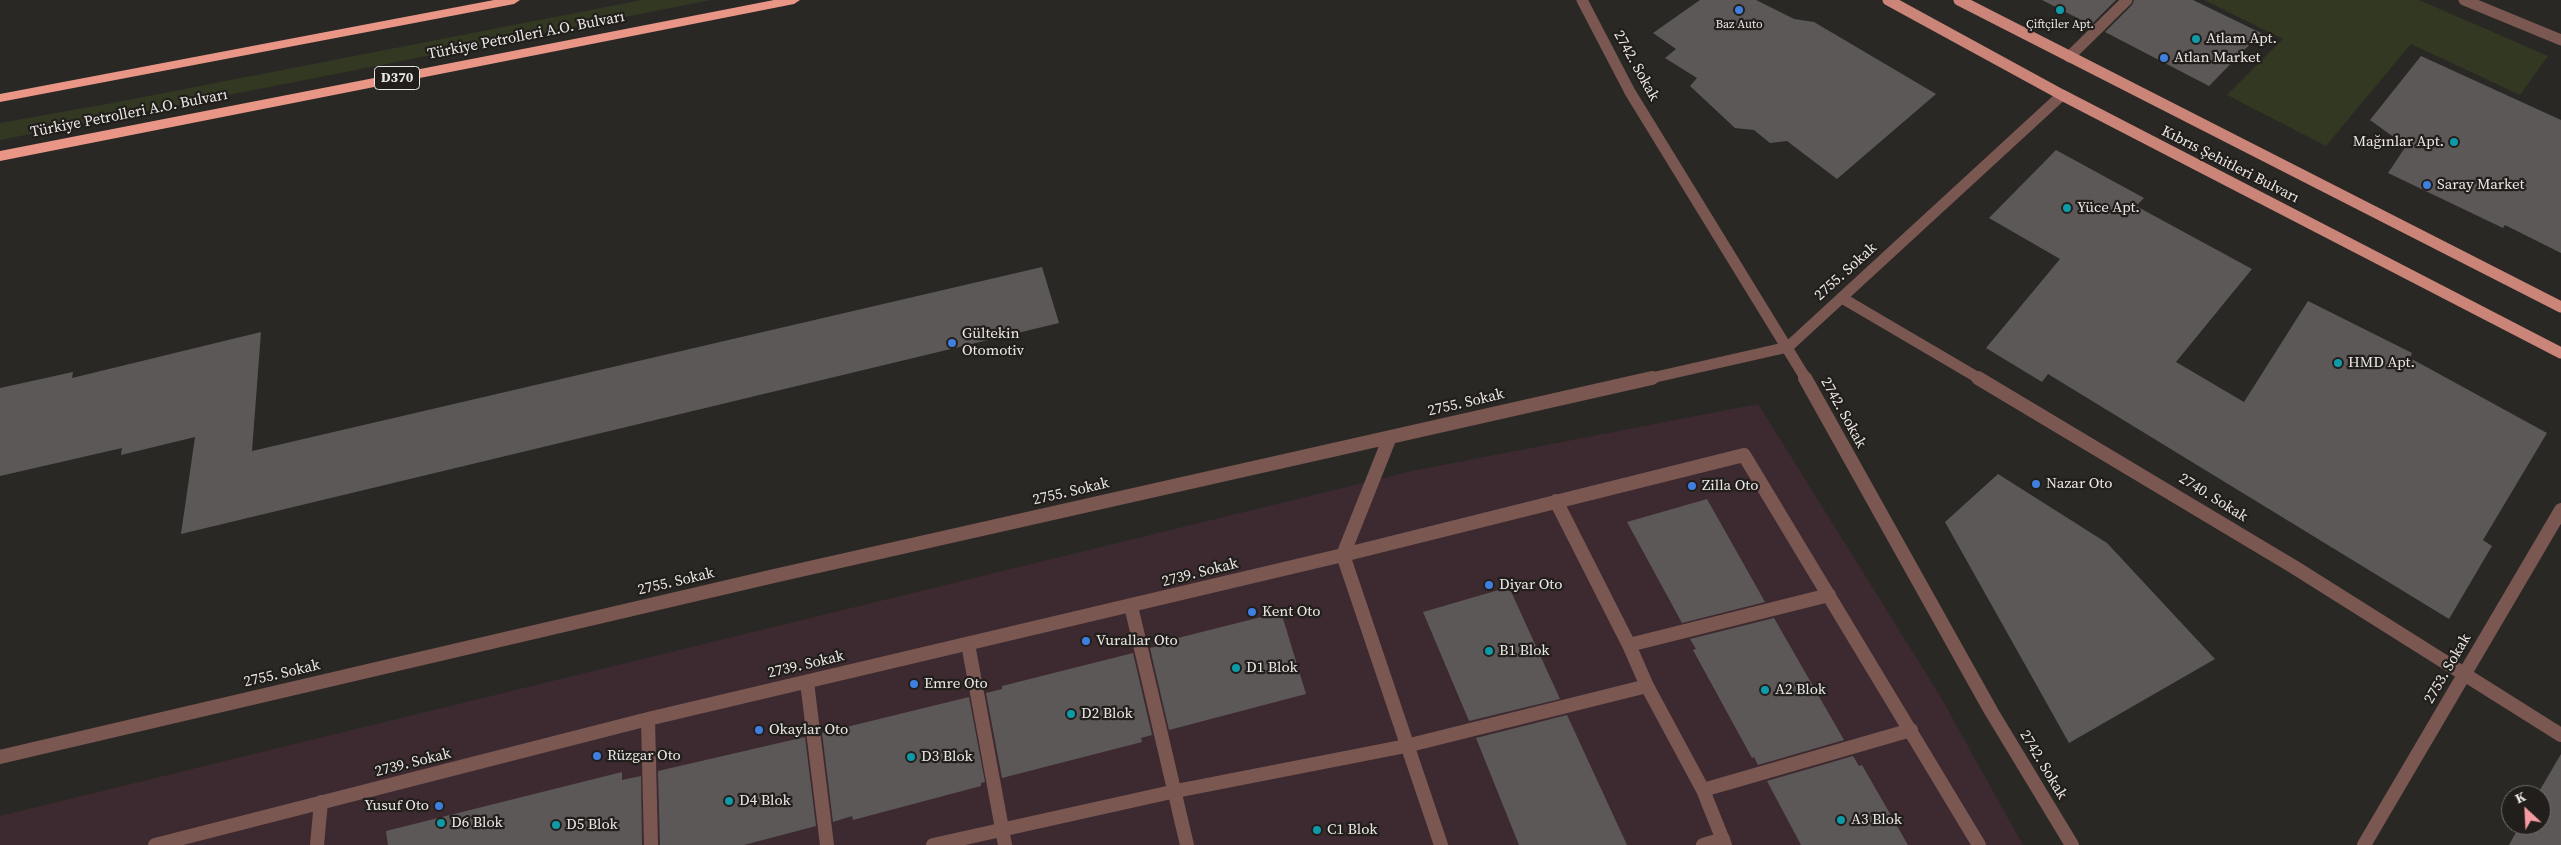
<!DOCTYPE html>
<html>
<head>
<meta charset="utf-8">
<style>
	body { margin:0 }
	#map { position:relative; width:2561px; height:845px; overflow:hidden; background:#2a2825; font-family:"Source Serif 4",serif }
	canvas { display:block }
	.north { position:absolute; left:2501px; top:785px; width:50px; height:50px; box-sizing:border-box; background:#211e1b; border:1px solid #716f6c; border-radius:50%; rotate:335deg; font-size:14px; font-weight:700; line-height:20px; text-align:center; color:#eae8e6 }
	.north::after { content:''; display:block; margin:auto; width:18px; height:22px; background:#f49aa0; clip-path:polygon(50% 0,100% 100%,50% 72%,0 100%) }
</style>
</head>
<body>
<div id="map">
<canvas width="2561" height="845"></canvas>
<div class="north">K</div>
</div>
<script>
const context = document.querySelector('canvas').getContext('2d');
context.lineJoin = 'round';
function fill(path, color) { context.fillStyle = color; context.fill(path, 'evenodd'); }
function strokePath(path, color, width, dash) { context.strokeStyle = color; context.lineWidth = width; context.lineCap = dash ? 'butt' : 'round'; context.setLineDash(dash || []); context.stroke(path); }
function drawText(font, color, halo, rows, align = 'center') {
  context.font = font + ' "Source Serif 4",serif'; context.lineWidth = 4.5; context.setLineDash([]); context.textBaseline = 'middle'; context.strokeStyle = halo; context.fillStyle = color; for (const [text, x, y, turn = 0] of rows) {
    context.save(); context.translate(x, y); context.rotate((+turn || 0) * Math.PI / 180); context.textAlign = isNaN(turn) ? turn : align; if (halo) context.strokeText(text, 0, 0); context.fillText(text, 0, 0); context.restore();
  }
}
fill(new Path2D(`
	M1758,404L1940,696L2023,845H0V816L1412,471Z`), '#3c2a30');
fill(new Path2D(`
	M642,0H711L0,140V123L123,101Z
	M2204,0H2419L2548,56L2520,95L2411,44L2326,146L2227,95L2283,39Z`), '#323822');
fill(new Path2D(`
	M1700,0H1756L1794,19L1814,22L1936,94L1837,179L1787,141L1770,143L1754,130L1735,128L1690,86L1697,78L1665,58L1676,49L1653,33Z
	M2042,0H2116L2091,25Z
	M2134,0H2193L2261,33L2209,86L2105,32L2132,5Z
	M2421,56L2561,120V253L2505,225L2503,228L2388,173L2406,146L2370,120Z
	M2056,150L2144,198L2136,206L2252,269L2176,362L2244,402L2308,301L2412,353L2410,358L2547,433L2483,540L2492,546L2449,619L2048,374L2042,382L1986,348L2060,259L1989,218Z
	M1042,267L1059,323L181,534L195,437L121,455L122,448L0,476V388L73,372L72,378L261,332L252,451Z
	M1998,474L2107,543L2215,659L2069,743L1945,522Z
	M1707,499L1765,602L1682,623L1627,522Z
	M1509,587L1560,699L1469,721L1423,612Z
	M1281,612L1306,694L1169,730L1150,648L1167,644L1166,641Z
	M1774,618L1844,740L1758,765L1754,757L1752,758L1693,650L1696,649L1690,639Z
	M1133,653L1152,735L1141,738L1142,742L1002,778L986,693L1002,689V686Z
	M969,697L985,782L981,783V786L853,820L852,816L833,822L822,733Z
	M1567,715L1627,845H1519L1476,738Z
	M805,737L816,826L744,845H660L658,771Z
	M2561,754V845H2509L2520,825H2541V795H2537Z
	M1853,756L1859,766L1862,765L1908,845H1801L1767,781Z
	M622,772V780L641,776L642,845H388L386,831Z`), '#5d5858');
strokePath(new Path2D(`
	M1582,0L1630,92L1806,379
	M2464,0L2561,40
	M2069,57L2127,0
	M1842,298L1980,379
	M1647,379L1788,347L2062,95`), '#7a5751', 11);
strokePath(new Path2D(`
	M1805,378L1991,711L2072,845
	M1978,378L2294,567L2561,735
	M1556,501L1629,645L1647,686L1703,790L1725,845
	M1131,606L1187,845
	M968,644L1005,845
	M1629,645L1829,595
	M807,682L827,845
	M648,719L651,845
	M0,757L774,576L1652,378
	M1703,790L1911,730
	M155,845L648,719L1343,555L1390,437
	M317,845L321,802
	M933,845L1176,791L1406,746L1647,686
	M1441,845L1343,555L1744,455L1979,845
	M1703,845L1723,839
	M2364,845L2561,510`), '#7a5751', 14);
strokePath(new Path2D(`
	M1888,0L2062,95L2561,353
	M1959,0L2561,307`), '#ca8578', 11);
fill(new Path2D(`
	M494,0H520L514,4L0,102V94Z
	M774,0H800L794,4L0,161V151Z`), '#ea9687');
for (const [x, y, r, color] of [
	[1739,10,5,"#3f7fe0"],
	[2060,10,5,"#0f9aa8"],
	[2196,39,5,"#0f9aa8"],
	[2164,58,5,"#3f7fe0"],
	[2454,142,5,"#0f9aa8"],
	[2427,185,5,"#3f7fe0"],
	[2067,208,5,"#0f9aa8"],
	[952,343,5,"#3f7fe0"],
	[2338,363,5,"#0f9aa8"],
	[2036,484,5,"#3f7fe0"],
	[1692,486,5,"#3f7fe0"],
	[1489,585,5,"#3f7fe0"],
	[1252,612,5,"#3f7fe0"],
	[1086,641,5,"#3f7fe0"],
	[1489,651,5,"#0f9aa8"],
	[1236,668,5,"#0f9aa8"],
	[914,684,5,"#3f7fe0"],
	[1765,690,5,"#0f9aa8"],
	[1071,714,5,"#0f9aa8"],
	[759,730,5,"#3f7fe0"],
	[597,756,5,"#3f7fe0"],
	[911,757,5,"#0f9aa8"],
	[729,801,5,"#0f9aa8"],
	[439,806,5,"#3f7fe0"],
	[1841,820,5,"#0f9aa8"],
	[441,823,5,"#0f9aa8"],
	[556,825,5,"#0f9aa8"],
	[1317,830,5,"#0f9aa8"]
]) { const dot = new Path2D(); dot.arc(x, y, r, 0, 2 * Math.PI); context.fillStyle = color; context.fill(dot); strokePath(dot, '#211e1b', 2); }
drawText('12px', '#eae8e6', '#211e1b', [
	["Baz Auto",1739,25],
	["Çiftçiler Apt.",2060,25]
]);
for (const [x, y, w] of [
	[397,78,45]
]) { const box = new Path2D(); box.roundRect(x - w / 2, y - 11.5, w, 23, 4); context.fillStyle = '#211e1b'; context.fill(box); strokePath(box, '#eae8e6', 1); }
drawText('bold 14px', '#eae8e6', null, [
	["D370",397,78]
]);
drawText('15px', '#eae8e6', '#211e1b', [
	["Türkiye Petrolleri A.O. Bulvarı",526,36,-11],
	["2742. Sokak",1636,66,61],
	["Türkiye Petrolleri A.O. Bulvarı",129,114,-11],
	["Kıbrıs Şehitleri Bulvarı",2230,165,27],
	["2755. Sokak",1846,272,-42],
	["2755. Sokak",1466,403,-13],
	["2742. Sokak",1843,413,61],
	["2755. Sokak",1071,492,-13],
	["2740. Sokak",2213,498,32],
	["2739. Sokak",1200,573,-14],
	["2755. Sokak",676,582,-13],
	["2739. Sokak",806,665,-13],
	["2753. Sokak",2448,669,-60],
	["2755. Sokak",282,674,-13],
	["2739. Sokak",413,763,-14],
	["2742. Sokak",2043,765,59]
]);
drawText('15px', '#eae8e6', '#211e1b', [
	["Atlam Apt.",2206,39],
	["Atlan Market",2174,58],
	["Mağınlar Apt.",2444,142,"right"],
	["Saray Market",2437,185],
	["Yüce Apt.",2077,208],
	["Gültekin",962,334],
	["Otomotiv",962,351],
	["HMD Apt.",2348,363],
	["Nazar Oto",2046,484],
	["Zilla Oto",1702,486],
	["Diyar Oto",1499,585],
	["Kent Oto",1262,612],
	["Vurallar Oto",1096,641],
	["B1 Blok",1499,651],
	["D1 Blok",1246,668],
	["Emre Oto",924,684],
	["A2 Blok",1775,690],
	["D2 Blok",1081,714],
	["Okaylar Oto",769,730],
	["Rüzgar Oto",607,756],
	["D3 Blok",921,757],
	["D4 Blok",739,801],
	["Yusuf Oto",429,806,"right"],
	["A3 Blok",1851,820],
	["D6 Blok",451,823],
	["D5 Blok",566,825],
	["C1 Blok",1327,830]
], 'left');
</script>
</body>
</html>
